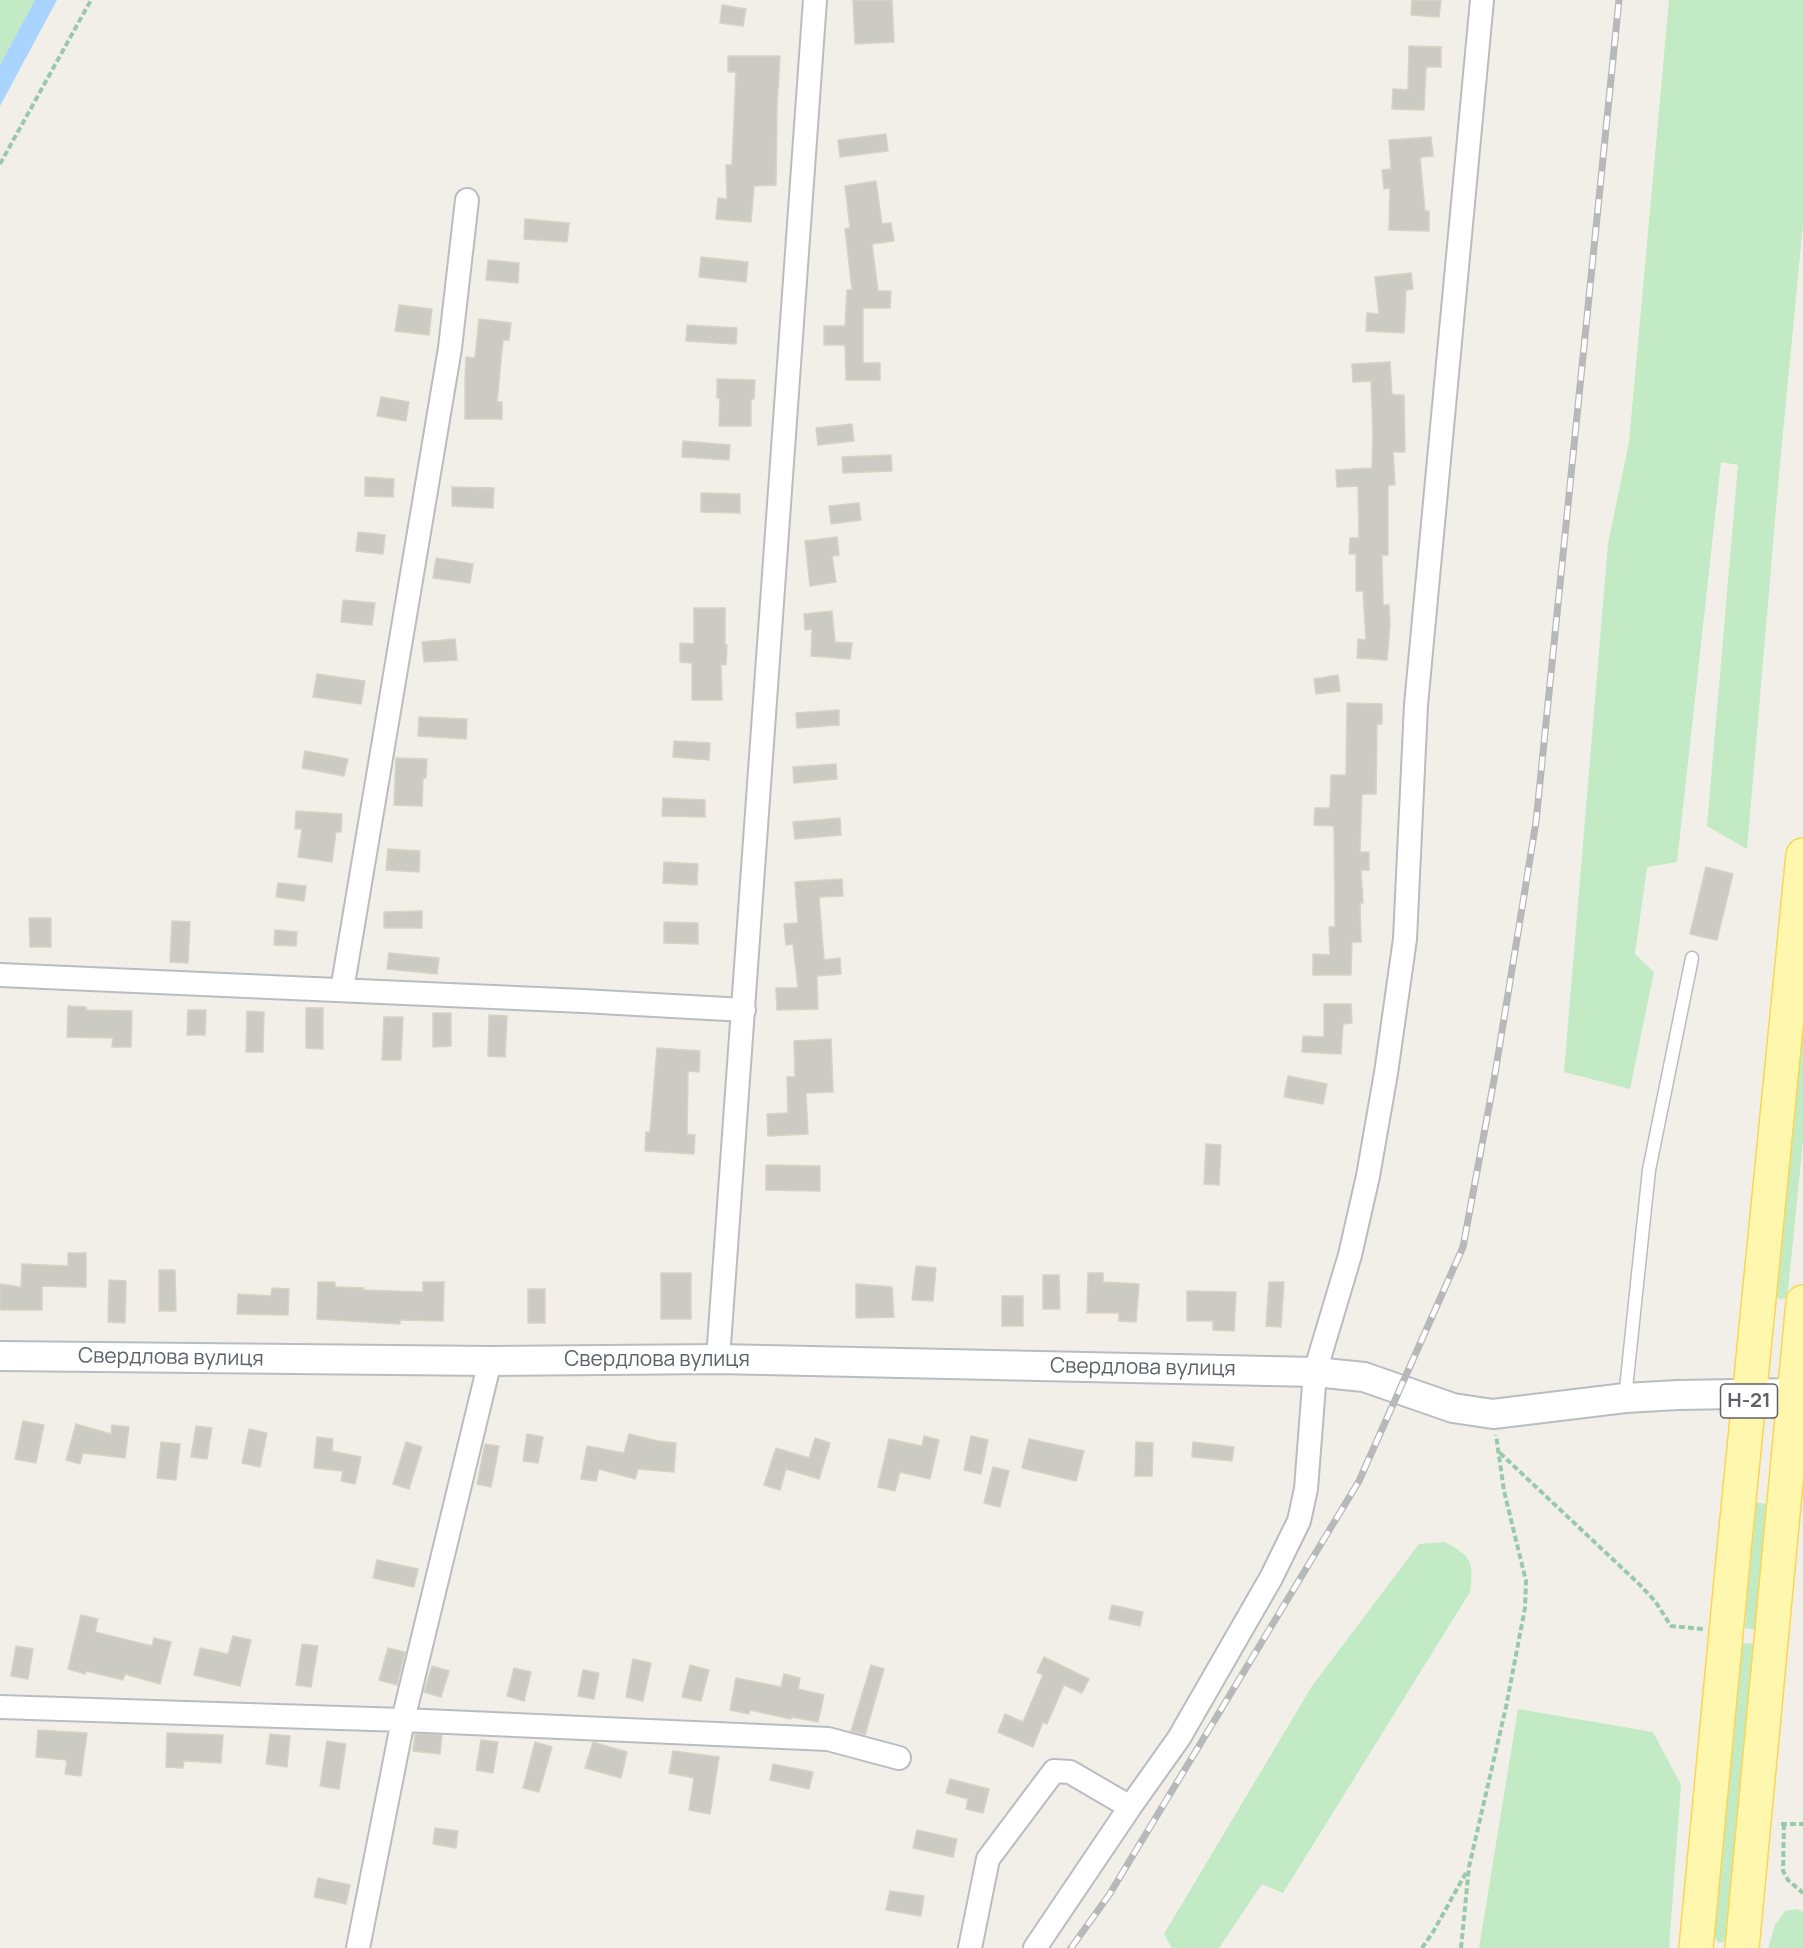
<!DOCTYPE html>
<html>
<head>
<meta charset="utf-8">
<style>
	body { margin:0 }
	canvas { display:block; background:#f1efe7 }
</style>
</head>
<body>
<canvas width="1803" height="1948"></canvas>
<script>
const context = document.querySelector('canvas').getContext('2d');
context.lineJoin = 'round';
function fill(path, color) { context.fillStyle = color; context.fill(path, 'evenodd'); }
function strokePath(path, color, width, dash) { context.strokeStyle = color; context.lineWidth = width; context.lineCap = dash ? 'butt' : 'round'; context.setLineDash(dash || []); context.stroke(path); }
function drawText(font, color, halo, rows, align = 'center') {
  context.font = font + ' Manrope,sans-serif'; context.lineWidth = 5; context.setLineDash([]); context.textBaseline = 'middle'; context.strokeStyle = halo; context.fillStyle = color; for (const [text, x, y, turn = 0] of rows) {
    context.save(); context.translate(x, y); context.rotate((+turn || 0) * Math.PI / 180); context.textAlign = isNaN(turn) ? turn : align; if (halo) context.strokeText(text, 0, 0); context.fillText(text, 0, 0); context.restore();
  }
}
fill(new Path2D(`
	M0,0H35L0,65Z
	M1669,0H1803V224L1779,474L1747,849L1707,826L1738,465L1721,462L1677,862L1647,867L1635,954L1654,972L1630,1089L1564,1072L1608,544L1629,442Z
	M1803,1004V1141L1788,1290L1785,1298L1780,1300L1775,1294Z
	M1755,1502L1767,1504L1756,1630L1745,1628Z
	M1445,1542C1472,1557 1474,1562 1470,1592L1283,1893L1262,1884L1219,1948H1172L1164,1934L1312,1686L1419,1544Z
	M1742,1643L1756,1644L1727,1938L1723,1942L1719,1943L1715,1938V1931Z
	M1518,1709L1653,1732L1681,1785L1669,1948H1479Z
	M1797,1909L1803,1912V1948H1768L1775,1925L1785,1911Z`), '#c2eac4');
fill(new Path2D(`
	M35,0H57L0,106V65Z`), '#a9d4ff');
const building = new Path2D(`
	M853,0H892L894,42L855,44Z
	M1412,0H1441L1439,17L1411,15Z
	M722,5L746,9L743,26L720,23Z
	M1409,46L1441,47V67H1426L1424,110L1392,109L1393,89L1408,90Z
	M728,56H780L777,106L776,185L754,186L751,222L716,219L718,198L727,199L726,165H732L736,72H728Z
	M886,134L888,151L840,157L838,140Z
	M1431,137L1433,156L1420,157L1425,211H1429V231L1389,230L1390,188L1384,189L1382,170L1391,169L1389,140Z
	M876,181L882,224L891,223L894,241L872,244L878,291H891L890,308H863V363H880V380H846L845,345H824V326H845L847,290H852L845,229L850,228L845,186Z
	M525,219L569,223L567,242L524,239Z
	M701,257L748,262L746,282L699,277Z
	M488,260L519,263L518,283L486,280Z
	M1411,273L1413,289L1406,290L1404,333L1366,331L1367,313L1379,314L1375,277Z
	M399,305L432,309L429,335L395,331Z
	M479,319L511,323L509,340H503L497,402H502V419H465V380L466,357L475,358Z
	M687,325L737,328L736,344L686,341Z
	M1390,362L1392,395H1404L1405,452H1393L1395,485H1388V555H1382L1383,605H1389L1390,624L1387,660L1357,658L1358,639L1366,640L1363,591H1356V554H1349L1350,538H1359L1358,486L1337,487L1336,470L1372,468L1373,434L1371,381L1353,382L1352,364Z
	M717,379L755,380L754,399H751V426H719L720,398H717Z
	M381,397L409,402L406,421L377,416Z
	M852,424L854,441L818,445L816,428Z
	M683,441L730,445L729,460L682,457Z
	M891,455L892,471L843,473L842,457Z
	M365,477L394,479L393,497L365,496Z
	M452,487L494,488L493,508L452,506Z
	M701,493L740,494V513L701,512Z
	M859,503L861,520L831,524L829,506Z
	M358,532L385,535L383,554L356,551Z
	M837,537L839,555L832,556L836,582L810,586L805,541Z
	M436,558L473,564L470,583L433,578Z
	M343,600L375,603L372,625L341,622Z
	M694,608H725V645H727L726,665L721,664L722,700H692V663L680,662V643L694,644Z
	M832,611L835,642L852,643L850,659L811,656L812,629L805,630L804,614Z
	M455,639L457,660L424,662L422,642Z
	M317,674L365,681L361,704L313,697Z
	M1338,675L1340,691L1316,694L1314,679Z
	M1347,703L1382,704V724H1377L1376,794H1362L1360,852H1369V870H1361L1363,903H1360L1361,942H1352L1351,975H1313V954L1330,955L1329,927H1335L1334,826L1314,825L1315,808H1330L1331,775H1346Z
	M839,710V725L797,728L796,713Z
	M419,717L467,719L466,739L418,736Z
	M674,741L710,743L709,760L673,757Z
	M305,751L348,759L344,776L302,768Z
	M396,758L427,759L426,778H423L422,806L394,805Z
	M836,764L837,779L794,783L793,767Z
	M663,798L705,800V817L662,816Z
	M296,811L342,814L341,832H336L332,862L298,857L302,829H295Z
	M840,818L841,835L795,839L793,822Z
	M388,849L420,851L419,872L386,870Z
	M664,862L698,864L697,885L663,883Z
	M1706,867L1733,874L1717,940L1690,934Z
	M842,879L843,896L819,897L824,960L840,958L841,974L817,976L818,1009L777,1010L776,988H798L793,944L786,945L784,924L798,923L795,882Z
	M278,883L306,886L304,901L276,897Z
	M422,911V928H384V912Z
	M29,918H51V947H30Z
	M172,921L190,922L188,963L170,962Z
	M664,922L698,923V944L664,943Z
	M275,930L297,932L296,946L274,945Z
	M389,953L439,958L437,974L387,969Z
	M1324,1004H1351L1352,1023L1343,1024L1341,1054L1302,1052L1303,1036L1324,1037Z
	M68,1006L86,1007V1010L132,1011L131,1047H112L113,1038L67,1037Z
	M306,1008H323V1049L306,1048Z
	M188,1010H206L205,1035H187Z
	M247,1011L264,1012L263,1052H246Z
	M433,1013H451V1046L433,1047Z
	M489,1015L507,1016L505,1057L488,1056Z
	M384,1017H403L401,1060H382Z
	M831,1039L833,1092L806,1093L808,1134L768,1136L767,1114L788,1113L787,1077H795L794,1041Z
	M657,1048L700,1051L699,1072L688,1071L687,1134L695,1135L694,1154L645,1151L646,1132H650Z
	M1288,1076L1327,1084L1323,1104L1284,1097Z
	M1206,1144L1221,1145L1219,1185L1204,1184Z
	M766,1165L820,1166V1191L766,1190Z
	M68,1253H86V1287L42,1286V1310H0V1284L21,1287L22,1264L68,1266Z
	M916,1266L936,1268L933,1301L912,1300Z
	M159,1270H175L176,1311H159Z
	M661,1273H691V1319H661Z
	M1088,1273H1103V1282L1139,1284L1136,1322L1119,1321V1313H1087Z
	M1043,1275H1059L1060,1309H1043Z
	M109,1280L126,1281L125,1323L108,1322Z
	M318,1282H335V1287L364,1288V1290L423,1292V1282H444L443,1321L400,1320V1324L317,1319Z
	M1269,1282H1284L1281,1327L1266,1326Z
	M856,1284L892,1287L894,1317L856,1318Z
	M272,1288L289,1289L288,1315L237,1314L238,1294L271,1296Z
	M528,1289H545V1323H528Z
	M1187,1291L1236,1292L1234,1331L1213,1330V1321H1187Z
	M1002,1296H1023V1326H1002Z
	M23,1421L44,1425L36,1463L15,1459Z
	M76,1424L111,1434L112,1425L129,1427L125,1458L83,1453L80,1464L66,1460Z
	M196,1426L212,1428L207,1459L191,1457Z
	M249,1429L267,1433L260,1467L242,1463Z
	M527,1434L543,1437L538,1463L523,1461Z
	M629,1434L658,1441L676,1443L674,1472L638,1469L635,1479L599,1469L596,1481L581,1479L587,1446L624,1453Z
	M924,1436L939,1440L930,1479L900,1472L895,1491L878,1487L889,1439L922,1446Z
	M971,1436L988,1440L981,1474L964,1470Z
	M317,1437L333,1439L332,1451L361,1457L355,1484L341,1481L343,1471L314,1468Z
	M815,1438L830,1443L819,1479L786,1469L780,1490L764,1485L776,1448L809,1458Z
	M1029,1439L1084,1451L1076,1481L1022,1468Z
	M161,1442L180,1444L176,1480L157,1478Z
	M406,1442L422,1447L409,1489L393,1484Z
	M1136,1442L1153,1443L1152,1476H1135Z
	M1193,1442L1234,1447L1232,1461L1192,1457Z
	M485,1444L499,1446L491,1487L477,1484Z
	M993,1467L1009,1471L1000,1507L984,1503Z
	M377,1560L418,1569L414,1587L373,1578Z
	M1112,1605L1143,1612L1140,1626L1109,1619Z
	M81,1615L98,1619L95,1632L152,1646L154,1638L171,1642L160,1684L125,1674L123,1680L86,1671L85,1674L68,1669Z
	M233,1636L251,1640L240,1686L194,1675L200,1648L228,1654Z
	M302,1644L318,1646L311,1687L296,1685Z
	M16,1646L33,1649L28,1679L11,1676Z
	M388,1648L405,1652L397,1685L379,1680Z
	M1044,1657L1089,1679L1082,1693L1064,1685L1047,1724L1043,1722L1033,1747L998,1732L1005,1714L1023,1722L1043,1675L1037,1672Z
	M633,1659L651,1663L643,1701L626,1697Z
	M690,1665L709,1670L701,1701L682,1697Z
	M871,1665L884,1669L865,1735L851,1731Z
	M432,1666L449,1671L441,1697L424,1692Z
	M514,1668L531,1672L524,1701L507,1696Z
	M583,1670L599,1673L594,1699L578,1696Z
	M784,1674L800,1678L798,1689L824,1695L818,1722L792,1717L791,1719L750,1710L749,1714L730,1710L736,1678L781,1687Z
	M38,1730L87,1733L81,1776L65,1774L67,1760L36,1757Z
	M167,1733L223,1735L221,1763L184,1761L183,1768L166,1767Z
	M270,1734L290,1736L287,1767L266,1764Z
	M415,1734L442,1735L440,1754L413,1751Z
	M481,1740L498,1742L493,1773L476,1770Z
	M327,1741L346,1744L339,1789L320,1786Z
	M535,1742L552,1747L539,1792L523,1788Z
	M593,1742L627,1752L621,1778L585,1768Z
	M673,1751L719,1757L710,1814L689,1810L694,1778L669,1773Z
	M773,1764L813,1772L809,1789L770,1780Z
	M950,1779L989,1789L983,1813L966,1809L968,1799L946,1793Z
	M435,1828L458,1831L456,1848L433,1844Z
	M917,1830L957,1839L953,1857L913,1848Z
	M318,1878L350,1885L346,1904L314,1897Z
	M890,1891L924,1896L921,1916L886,1910Z`);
fill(building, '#cccbc3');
strokePath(building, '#d7d2c4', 1.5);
const service = new Path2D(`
	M1625,1398L1649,1170L1692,958`);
const minor = new Path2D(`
	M0,975L583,1001L744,1010
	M342,990L450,348L467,200
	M718,1359L815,0
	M0,1707L403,1720L828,1739L899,1758
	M358,1948L403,1720L490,1361
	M970,1948L988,1859L1054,1771L1070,1772L1130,1807
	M1035,1948L1130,1807L1179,1738L1271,1578L1299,1521L1306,1489L1315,1372L1350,1255L1368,1176L1386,1073L1405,939L1416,705L1482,0`);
const tertiary = new Path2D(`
	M0,1356L490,1361L718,1359L1315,1372L1364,1377L1453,1408L1493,1414L1625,1398L1678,1395L1794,1393`);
const primary = new Path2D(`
	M1696,1948L1732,1570L1803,855
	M1742,1948L1803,1302`);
strokePath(service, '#b9bcc1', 15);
strokePath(minor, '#b9bcc1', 26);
strokePath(tertiary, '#b9bcc1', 32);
strokePath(primary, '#fbd656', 36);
strokePath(new Path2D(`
	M0,164L91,0
	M1500,1453L1639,1584L1655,1601L1671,1626L1703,1629
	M1781,1824H1803
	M1784,1824L1783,1871L1788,1880L1803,1893
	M1422,1948L1433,1932L1467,1871
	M1461,1948L1469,1867L1506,1707L1525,1608L1526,1581L1504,1491L1496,1435`), '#99c9aa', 4, [6, 3]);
strokePath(service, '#fff', 12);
strokePath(minor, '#fff', 22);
strokePath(tertiary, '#fff', 28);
strokePath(primary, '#fff7ae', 33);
const rail = new Path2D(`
	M1071,1948L1109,1895L1359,1481L1463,1247L1494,1080L1536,822L1619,0`);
strokePath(rail, '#b7b8b9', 7);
strokePath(rail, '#fff', 4.5, [14]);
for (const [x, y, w] of [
	[1749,1401,57]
]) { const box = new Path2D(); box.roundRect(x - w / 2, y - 17, w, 34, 4.5); context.fillStyle = '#fff'; context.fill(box); strokePath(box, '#5e6268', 1.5); }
drawText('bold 20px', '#5e6268', null, [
	["Н-21",1749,1401]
]);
drawText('21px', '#5e6268', '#fff', [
	["Свердлова вулиця",171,1358,1],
	["Свердлова вулиця",657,1360],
	["Свердлова вулиця",1143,1368,1]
]);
</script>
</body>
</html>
